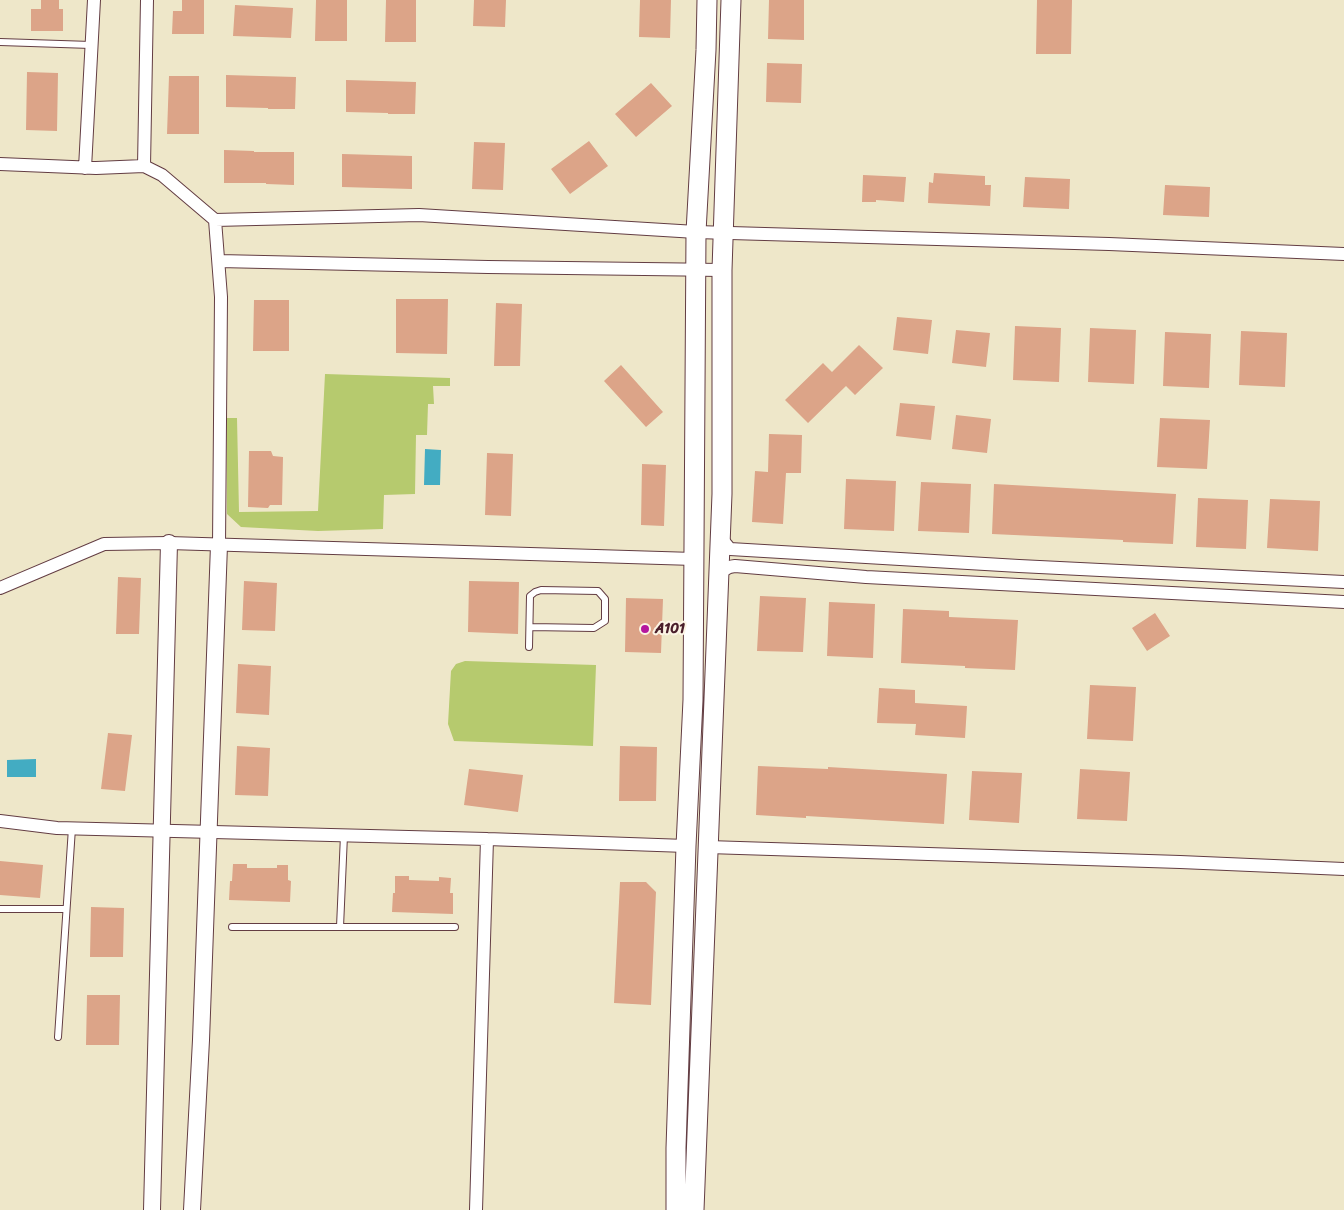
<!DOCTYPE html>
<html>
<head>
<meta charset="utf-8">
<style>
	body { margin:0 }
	canvas { display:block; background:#eee7c9 }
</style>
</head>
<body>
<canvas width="1344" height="1210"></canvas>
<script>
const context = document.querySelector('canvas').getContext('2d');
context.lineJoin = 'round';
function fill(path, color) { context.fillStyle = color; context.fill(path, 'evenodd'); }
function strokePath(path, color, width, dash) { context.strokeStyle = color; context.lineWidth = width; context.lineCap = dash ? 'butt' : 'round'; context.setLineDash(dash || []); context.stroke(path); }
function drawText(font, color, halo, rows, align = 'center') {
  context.font = font + ' Sriracha,sans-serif'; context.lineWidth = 4; context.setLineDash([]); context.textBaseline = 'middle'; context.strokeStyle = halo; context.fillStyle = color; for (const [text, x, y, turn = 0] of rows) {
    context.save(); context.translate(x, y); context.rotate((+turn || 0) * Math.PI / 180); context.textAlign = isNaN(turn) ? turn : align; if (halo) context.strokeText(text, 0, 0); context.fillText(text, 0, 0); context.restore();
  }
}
fill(new Path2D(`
	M325,374L450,378V386H433L434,404H428L427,435H416L415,494L384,495L383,529L318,531L241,527L227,514V418H237L239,512L318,511Z
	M465,661L596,665L593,746L454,741L448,724L451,671L456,664Z`), '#b6ca6e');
fill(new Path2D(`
	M425,449L441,450L440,485H424Z
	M36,759V777H7V760Z`), '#43acc2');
fill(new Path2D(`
	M41,0H59V9H63V31H31V9H41Z
	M182,0H204V34H172L173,11H182Z
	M316,0H347V41H315Z
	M386,0H416V42H385Z
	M474,0H506L505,27L473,26Z
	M640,0H671L670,38L639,37Z
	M769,0H804V40L768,39Z
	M1037,0H1072L1071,54H1036Z
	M235,5L293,8L291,38L233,36Z
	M767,63L802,64L801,103L766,102Z
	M27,72L58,73L57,131L26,130Z
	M226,75L296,77L295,109H268V108L226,107Z
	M169,76H199V134H167Z
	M346,80L416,82L415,114H388V113L346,112Z
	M651,83L672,106L636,137L615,114Z
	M589,141L608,166L570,194L551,169Z
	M474,142L505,143L503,190L472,189Z
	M224,150L254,151V152H294V185L266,184V183H224Z
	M342,154L412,156V189L342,187Z
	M934,173L985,176V185H991L990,206L928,203L929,182L933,183Z
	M863,175L906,177L904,202L876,200V202H862Z
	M1025,177L1070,179L1069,209L1023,207Z
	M1165,185L1210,187L1209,217L1163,215Z
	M396,299H448L447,354L396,353Z
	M254,300H289V351H253Z
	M496,303L522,304L520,366H494Z
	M897,317L932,320L928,354L893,350Z
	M1015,326L1061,328L1059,382L1013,380Z
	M1090,328L1136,330L1134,384L1088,382Z
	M956,330L990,333L986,367L952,363Z
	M1241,331L1287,333L1285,387L1239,385Z
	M1165,332L1211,334L1209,388L1163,386Z
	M859,345L883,368L855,395L846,386L808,423L785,400L823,363L832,372Z
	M621,365L663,412L646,427L604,381Z
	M900,403L935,406L931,440L896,436Z
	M956,415L991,419L987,453L952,449Z
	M1160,418L1210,420L1207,469L1157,467Z
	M769,434L802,435L801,473H786L783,524L752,522L755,471L768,472Z
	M249,451H271L273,456L283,457L282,505H270L268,508L248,507Z
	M487,453L513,454L511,516L485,515Z
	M642,464L666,465L664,526L641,525Z
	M846,479L896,481L894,531L844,529Z
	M921,482L971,484L969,533L918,531Z
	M994,484L1176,494L1173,544L1123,542V540L992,534Z
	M1198,498L1248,500L1246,549L1196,547Z
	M1270,499L1320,501L1318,551L1267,548Z
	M118,577L141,578L139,634H116Z
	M244,581L277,583L275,631L242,630Z
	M469,581L519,582L518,634L468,632Z
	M760,596L806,598L803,652L757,651Z
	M626,598L663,599L661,653L625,652Z
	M829,602L875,604L873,658L827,656Z
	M903,609L949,611V617L1018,620L1015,670L965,668V666L901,663Z
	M1155,613L1170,636L1147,651L1132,628Z
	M238,664L271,666L269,715L236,713Z
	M1090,685L1136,687L1133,741L1087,739Z
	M879,688L915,690V703L967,706L965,738L915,735L916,724L877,723Z
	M108,733L132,735L125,791L101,789Z
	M237,746L270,748L268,796L235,795Z
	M620,746L657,747L656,801H619Z
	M758,766L828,769V767L947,774L944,824L806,816V818L756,815Z
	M469,769L523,775L518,812L464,805Z
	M1080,769L1130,772L1127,821L1077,819Z
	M972,771L1022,773L1019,823L969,820Z
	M0,861L43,865L40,898L0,895Z
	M233,864H247V868H277V865H288V880L291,881L290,902L229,900L230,881H232Z
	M395,876H409V880L439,881V877L451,878L450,893H453V914L392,912L393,893H395Z
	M620,882H646L656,892L651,1005L614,1003Z
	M91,907L124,908L123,957H90Z
	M87,995H120L119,1045H86Z`), '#dca488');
const service = new Path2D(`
	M0,42L91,45
	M529,647L530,596L535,592L541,590L598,591L605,599V621L594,628L530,627
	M1,909H66
	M232,927H455
	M340,927L344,835
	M58,1037L72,828`);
const minor = new Path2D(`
	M0,164L96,168L144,166L162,175L215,220L419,215L696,232L1109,244L1344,254
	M144,166L147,0
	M85,168L94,0
	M215,220L221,297L219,545
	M219,261L488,267L722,270
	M720,537L730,549L1019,566L1344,582
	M718,578C723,570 726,567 735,566L866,577L1344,602
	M0,588L104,544L169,543L694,559
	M0,821L57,828L487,839L686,846
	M708,847L1180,862L1344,869
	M476,1210L487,839`);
const tertiary = new Path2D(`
	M152,1210L169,543
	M192,1210L201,1040L219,545`);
const secondary = new Path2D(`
	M676,1210V1148L686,846L693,700L696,232L706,50L707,0
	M694,1210L722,494V270L731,0`);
strokePath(service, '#633d43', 8);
strokePath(minor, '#633d43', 14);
strokePath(tertiary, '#633d43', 18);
strokePath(secondary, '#633d43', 21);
strokePath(service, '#fff', 6);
strokePath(minor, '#fff', 12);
strokePath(tertiary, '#fff', 16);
strokePath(secondary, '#fff', 19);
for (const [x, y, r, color] of [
	[645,629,5,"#b5179e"]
]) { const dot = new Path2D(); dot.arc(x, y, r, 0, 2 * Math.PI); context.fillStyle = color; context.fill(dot); strokePath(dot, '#fcf5e5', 2); }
drawText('bold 14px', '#4a1f2b', '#fcf5e5', [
	["A101",655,629]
], 'left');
</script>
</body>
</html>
